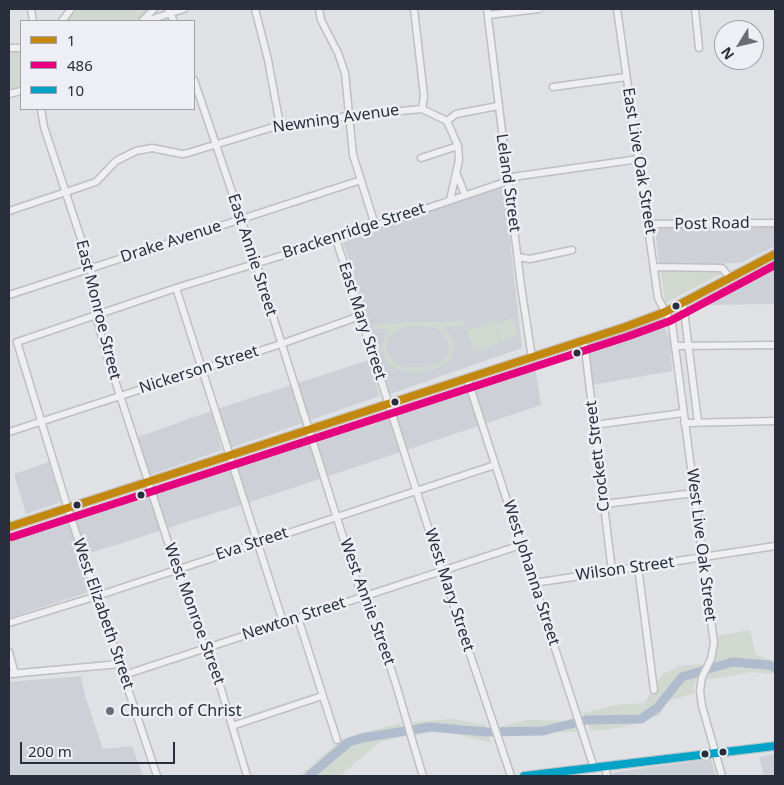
<!DOCTYPE html>
<html>
<head>
<meta charset="utf-8">
<style>
	body { margin:0 }
	#map { position:relative; width:784px; height:785px; overflow:hidden; background:#e0e1e4; font-family:"Noto Sans",sans-serif }
	canvas { display:block }
	.frame { position:absolute; inset:0; border:10px solid #282e3c; pointer-events:none }
	.legend { position:absolute; left:20px; top:20px; width:175px; height:90px; box-sizing:border-box; background:#edeff4; border:1px solid #9ea2aa; margin:0; padding:6px 9px; list-style:none; font-size:15px; color:#282e3c }
	.legend li { display:flex; align-items:center; gap:10px; height:25px }
	.legend b { width:25px; border:1px solid #9ea2aa }
	.north { position:absolute; left:714px; top:20px; width:50px; height:50px; box-sizing:border-box; background:#edeff4; border:1px solid #9ea2aa; border-radius:50%; rotate:234deg; font-size:14px; font-weight:700; line-height:20px; text-align:center; color:#282e3c }
	.north::after { content:''; display:block; margin:auto; width:18px; height:22px; background:#686d77; clip-path:polygon(50% 0,100% 100%,50% 72%,0 100%) }
	.scale { position:absolute; left:20px; top:742px; width:155px; height:22px; box-sizing:border-box; border:2px solid #282e3c; border-top:0; padding-left:6px; font-size:15px; line-height:18px; white-space:nowrap; color:#282e3c; -webkit-text-stroke:4px #edeff4; paint-order:stroke }
</style>
</head>
<body>
<div id="map">
<canvas width="784" height="785"></canvas>
<div class="frame"></div>
<ul class="legend">
<li><b style="height:6px;background:#c3880f"></b>1</li>
<li><b style="height:6px;background:#e5007d"></b>486</li>
<li><b style="height:6px;background:#02a3c7"></b>10</li>
</ul>
<div class="north">N</div>
<div class="scale">200 m</div>
</div>
<script>
const context = document.querySelector('canvas').getContext('2d');
context.lineJoin = 'round';
function fill(path, color) { context.fillStyle = color; context.fill(path, 'evenodd'); }
function strokePath(path, color, width, dash) { context.strokeStyle = color; context.lineWidth = width; context.lineCap = dash ? 'butt' : 'round'; context.setLineDash(dash || []); context.stroke(path); }
function drawText(font, color, halo, rows, align = 'center') {
  context.font = font + ' "Noto Sans",sans-serif'; context.lineWidth = 5; context.setLineDash([]); context.textBaseline = 'middle'; context.strokeStyle = halo; context.fillStyle = color; for (const [text, x, y, turn = 0] of rows) {
    context.save(); context.translate(x, y); context.rotate((+turn || 0) * Math.PI / 180); context.textAlign = isNaN(turn) ? turn : align; if (halo) context.strokeText(text, 0, 0); context.fillText(text, 0, 0); context.restore();
  }
}
fill(new Path2D(`
	M504,186L522,348L390,394L343,242Z
	M659,227H775V246L741,263L659,264L655,230Z
	M763,271H775V304L703,305L689,315V310Z
	M660,315L670,341L672,371L593,385L588,344Z
	M369,360L380,396L230,448L217,409Z
	M535,367L541,405L290,489L81,556L92,591L9,618V538Z
	M211,411L222,450L150,475L138,437Z
	M49,462L61,502L26,514L14,474Z
	M81,676L85,695L103,749L132,746L143,776H9V682Z
	M775,754V776H764L759,757Z
	M711,759L716,776H592L650,767Z`), '#ced0d7');
fill(new Path2D(`
	M76,9H149L137,21H65Z
	M9,51L14,53L21,52V87L9,90Z
	M664,270H721L722,272L721,274L665,303L661,272Z
	M513,318L518,335L501,341L496,324Z
	M463,321V326L444,327C485,370 392,390 383,353C380,344 384,336 390,329H373V324ZM431,327C447,331 456,352 440,363C431,368 415,367 405,367C387,365 379,340 397,330C406,325 421,327 431,327Z
	M494,322L500,343L474,352L467,330Z
	M750,630L756,655L775,661V674L752,672L706,680L714,665L718,636Z
	M703,664L694,685V693L668,701L659,716L620,728L591,731L583,713L614,705L644,703L662,675L678,666Z
	M453,719L486,725L491,743L465,736L437,731L417,735L414,722Z
	M527,720L574,721L579,732H529L506,735L502,726Z
	M401,723L405,736L380,742L340,776H299L342,739L358,734Z`), '#d0d8d0');
strokePath(new Path2D(`
	M309,776L349,742L362,738L430,727L487,732L543,731L586,720L641,719L657,708L682,677L732,662L769,665L775,668`), '#afbcce', 9);
const minor = new Path2D(`
	M31,9L33,21
	M168,9L174,21
	M255,9L268,60L280,125
	M319,9L321,20L338,53L345,73L353,155L375,225
	M414,9L424,96L422,109
	M487,9L521,286L532,358
	M617,9L658,298L672,324L675,346L714,643L711,659L702,677L700,691L702,706L722,776
	M695,9L699,48
	M488,15L539,9
	M143,20L154,9
	M62,21L71,9
	M146,21L184,9
	M9,48H21
	M194,80L256,263L362,597C391,654 404,716 423,776
	M553,87L626,77
	M9,94L21,91
	M41,109L44,127L91,269L96,316L107,356L190,609L205,648L216,672L247,776
	M447,121L458,146L459,160L450,200
	M421,158L458,146
	M456,172L465,195
	M9,211L96,182L116,161L136,151L152,148L182,154L188,153L280,125L349,116L422,109L447,121L456,114L498,106
	M648,224L775,223
	M336,239L442,571L511,776
	M518,257L530,259L572,250
	M655,267L722,268L730,278
	M176,288L283,622
	M9,295L361,180
	M683,303L698,422
	M584,341L612,571
	M675,346L775,345
	M467,378L594,768
	M684,423L775,421
	M594,425L683,413
	M9,432L281,344L360,316
	M604,504L695,493
	M638,567L654,690
	M534,583L775,546
	M298,618L337,740
	M9,623L97,596L495,465
	M9,652L15,674
	M9,674L120,664
	M124,675L521,545
	M232,726L322,696
	M605,767L607,776
	M157,776L68,509L17,342L176,288L336,239L508,181L512,177L639,159`);
const major = new Path2D(`
	M9,527L625,327L665,312L775,254
	M524,776L775,746`);
strokePath(minor, '#bebfc2', 9);
strokePath(major, '#bcbec2', 10);
strokePath(minor, '#efeff1', 6);
strokePath(major, '#f4f4f5', 8);
strokePath(new Path2D(`
	M9,527L625,327L665,312L775,254`), '#c3880f', 8);
strokePath(new Path2D(`
	M12,537L629,336L670,321L775,265`), '#e5007d', 8);
strokePath(new Path2D(`
	M524,776L775,746`), '#02a3c7', 8);
for (const [x, y, r, color] of [
	[676,306,4.5,"#282e3c"],
	[577,353,4.5,"#282e3c"],
	[395,402,4.5,"#282e3c"],
	[141,495,4.5,"#282e3c"],
	[77,505,4.5,"#282e3c"],
	[110,711,5,"#686d77"],
	[723,752,4.5,"#282e3c"],
	[705,754,4.5,"#282e3c"]
]) { const dot = new Path2D(); dot.arc(x, y, r, 0, 2 * Math.PI); context.fillStyle = color; context.fill(dot); strokePath(dot, '#edeff4', 2); }
drawText('16px', '#282e3c', '#edeff4', [
	["Newning Avenue",336,119,-8],
	["East Live Oak Street",639,161,81],
	["Leland Street",508,183,82],
	["Post Road",712,224,-1],
	["Brackenridge Street",354,231,-18],
	["Drake Avenue",171,242,-18],
	["East Annie Street",252,255,72],
	["East Monroe Street",98,310,76],
	["East Mary Street",362,321,72],
	["Nickerson Street",199,370,-18],
	["Crockett Street",598,456,-97],
	["Eva Street",252,544,-18],
	["West Live Oak Street",701,545,83],
	["Wilson Street",625,569,-8],
	["West Johanna Street",531,573,72],
	["West Mary Street",449,590,72],
	["West Annie Street",367,602,70],
	["West Elizabeth Street",103,614,71],
	["West Monroe Street",194,614,70],
	["Newton Street",294,619,-18]
]);
drawText('16px', '#282e3c', '#edeff4', [
	["Church of Christ",120,711]
], 'left');
</script>
</body>
</html>
